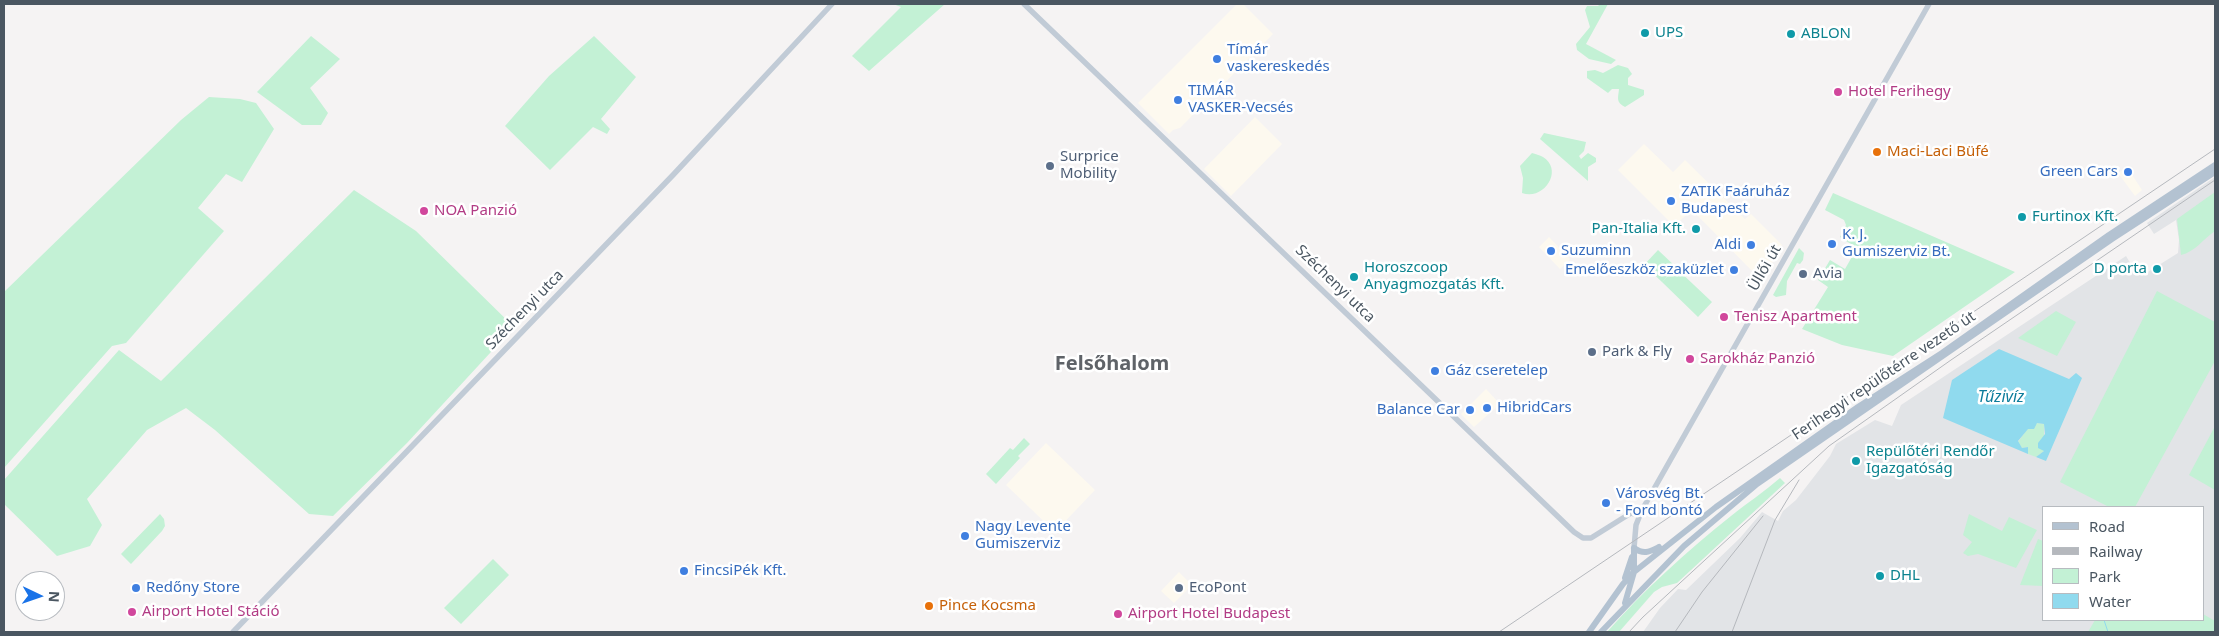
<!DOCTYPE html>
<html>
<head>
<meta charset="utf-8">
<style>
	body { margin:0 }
	#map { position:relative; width:2219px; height:636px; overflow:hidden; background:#f5f3f3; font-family:"Noto Sans",sans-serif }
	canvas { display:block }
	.frame { position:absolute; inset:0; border:5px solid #4a5661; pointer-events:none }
	.legend { position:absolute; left:2042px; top:506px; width:162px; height:115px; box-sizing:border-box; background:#fff; border:1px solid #b7bbc0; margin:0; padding:6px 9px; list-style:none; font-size:15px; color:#4a5661 }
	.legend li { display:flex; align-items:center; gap:10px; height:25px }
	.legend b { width:25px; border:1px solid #b7bbc0 }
	.north { position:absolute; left:15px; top:571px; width:50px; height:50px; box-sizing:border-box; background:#fff; border:1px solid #b7bbc0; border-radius:50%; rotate:93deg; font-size:14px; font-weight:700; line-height:20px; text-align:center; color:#4a5661 }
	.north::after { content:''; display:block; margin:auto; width:18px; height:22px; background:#1a73e8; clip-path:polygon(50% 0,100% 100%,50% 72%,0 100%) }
</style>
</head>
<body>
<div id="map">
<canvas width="2219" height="636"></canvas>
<div class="frame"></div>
<ul class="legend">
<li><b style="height:6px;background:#b3c2d1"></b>Road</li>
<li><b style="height:6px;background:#b5b8bd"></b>Railway</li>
<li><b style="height:14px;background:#c3f1d5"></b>Park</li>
<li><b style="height:14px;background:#90daee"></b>Water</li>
</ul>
<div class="north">N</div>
</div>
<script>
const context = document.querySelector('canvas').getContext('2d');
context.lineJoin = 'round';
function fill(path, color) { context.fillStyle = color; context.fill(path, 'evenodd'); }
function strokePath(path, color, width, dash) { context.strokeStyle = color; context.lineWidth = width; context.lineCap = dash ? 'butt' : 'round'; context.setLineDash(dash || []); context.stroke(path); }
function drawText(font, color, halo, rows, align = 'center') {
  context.font = font + ' "Noto Sans",sans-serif'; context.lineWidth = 5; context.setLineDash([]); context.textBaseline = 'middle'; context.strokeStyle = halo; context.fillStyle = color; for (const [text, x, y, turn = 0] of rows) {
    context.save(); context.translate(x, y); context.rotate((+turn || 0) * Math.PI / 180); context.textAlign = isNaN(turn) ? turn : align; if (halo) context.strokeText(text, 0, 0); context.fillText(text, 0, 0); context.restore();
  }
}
fill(new Path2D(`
	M1237,4H1243L1273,34L1180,128L1173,130L1169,134L1138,103Z
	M1255,117L1282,144L1231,196L1204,169Z
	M1644,144L1673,172L1685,160L1745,219L1751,214L1782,245L1762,281L1692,210L1674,226L1618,170Z
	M2127,167L2142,190L2135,196L2118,173Z
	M1549,237L1570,259L1560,269L1539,247Z
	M1486,389L1500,404L1474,427L1461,414Z
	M1046,443L1095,490L1055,532L1006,485Z
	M1179,572L1192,585L1174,603L1161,591Z`), '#fdf9ef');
fill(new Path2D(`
	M2215,177V632H1643L1660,608L1678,589L1686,590L1740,538L1762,512L1778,521L1783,511L1796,500L1830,456L1836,444L1875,420L1892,426L1901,405L2126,256L2132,266L2136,264L2143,275L2178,253L2179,240L2176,220L2154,234L2147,223ZM2043,507H2203V620H2043Z`), '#e2e4e7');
fill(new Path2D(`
	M893,4H945L869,71L852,56L901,7Z
	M1600,4H1608L1586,44L1616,60L1611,64L1589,59L1577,50L1576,44L1590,27L1585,10L1587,6H1598Z
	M311,36L340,59L310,88L328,113L321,125H302L257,92Z
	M594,36L636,77L601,119L610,129L607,134L593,127L550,170L505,126L549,76Z
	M1618,65L1628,68L1632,74L1628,78V85L1644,90V95L1625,107C1616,102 1618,99 1619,89H1612L1608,93L1587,78V71L1595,70L1603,73Z
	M209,97L240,99L256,103L274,129L242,182L226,174L198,208L224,231L126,343L112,346L4,468V292L181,120Z
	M1544,133L1586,142L1584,151L1579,156L1581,159L1588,153L1596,158V162L1588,167V181L1540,139Z
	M1532,153C1535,154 1540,155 1543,157C1564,170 1544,201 1522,193L1523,178L1520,166Z
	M354,190L416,231L514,327L407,443L333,516L309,514L215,430L186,408L147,430L87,499L102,525L90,546L57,556L4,504V480L119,350L161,381Z
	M2215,192V231C2203,239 2195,252 2181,255L2177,219Z
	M1833,193L2015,272L1893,356L1842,345L1802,329L1828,287L1818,280L1830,260L1845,269L1857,248L1840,237L1846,225L1844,220L1825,210Z
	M1799,248L1804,253L1803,260L1800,264L1797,263L1787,281L1786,295L1776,297L1773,295Z
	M1658,250L1676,267L1662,282L1644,265Z
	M1676,268L1712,302L1698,317L1662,282Z
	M2157,291L2215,322V361L2135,507H2109L2060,482Z
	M2056,311L2076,322L2057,356L2018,338Z
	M2037,423L2044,424V451L2036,457L2028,454V447L2022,448L2018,442L2028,428Z
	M2214,428L2215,429V490L2189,475Z
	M1024,438L1030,444L1018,456L1020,458L996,484L986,474L1010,448L1013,450Z
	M1780,478L1785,483L1677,583L1662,587L1654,592L1619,632H1607C1644,590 1687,551 1731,516C1747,503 1764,492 1780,478Z
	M160,514L164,519L165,526L162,531L131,564L121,554Z
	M1969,514L2002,531L2009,517L2037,530L2016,568L1978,554L1968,556L1963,553L1972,542L1963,535Z
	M2038,539L2043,541V586L2020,585Z
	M493,559L509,575L461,624L444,608Z
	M2203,614L2215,621V632H2088L2095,620H2203Z`), '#c3f1d5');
fill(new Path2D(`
	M1999,349L2069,379L2076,373L2082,378L2046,461L2036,457L2044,451L2038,448V443L2045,434L2044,424L2037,423L2034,429H2028L2018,441L2022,448L2028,447V454L1943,418L1952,380Z`), '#90daee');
strokePath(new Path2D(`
	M2104,620L2108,632`), '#90daee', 1);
strokePath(new Path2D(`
	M1024,4L1574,532L1583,538H1591L1631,513L1639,515
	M1634,548L1636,525L1642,510L1929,4
	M233,632L673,175L832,4`), '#c1cbd6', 5.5);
strokePath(new Path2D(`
	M1634,548C1644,555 1649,552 1659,547
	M1625,578L1632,557
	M1625,603L1634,572V548
	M1589,632L1623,584L1634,572L1716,507L1858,407L1942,353L2109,235L2215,165
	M1601,632L1684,546L1757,484L2112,239L2215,172`), '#b3c2d1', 6);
strokePath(new Path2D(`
	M1499,632L2215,149
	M1629,632L1643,617L1829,446L1951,360L2215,180
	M1675,632L1702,592L1763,516
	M1732,632L1775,520L1799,480`), '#b5b8bd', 1);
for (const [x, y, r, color] of [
	[1645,33,5,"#0f9aa8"],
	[1791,34,5,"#0f9aa8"],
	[1217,59,5,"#3f7fe0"],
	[1838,92,5,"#d1479c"],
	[1178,100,5,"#3f7fe0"],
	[1877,152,5,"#e8710a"],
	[1050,166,5,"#5c6f8a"],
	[2128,172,5,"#3f7fe0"],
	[1671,201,5,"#3f7fe0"],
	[424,211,5,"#d1479c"],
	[2022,217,5,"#0f9aa8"],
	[1696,229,5,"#0f9aa8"],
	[1832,244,5,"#3f7fe0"],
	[1751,245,5,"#3f7fe0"],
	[1551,251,5,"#3f7fe0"],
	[2157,269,5,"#0f9aa8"],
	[1734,270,5,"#3f7fe0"],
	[1803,274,5,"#5c6f8a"],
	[1354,277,5,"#0f9aa8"],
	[1724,317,5,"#d1479c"],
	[1592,352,5,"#5c6f8a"],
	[1690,359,5,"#d1479c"],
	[1435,371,5,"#3f7fe0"],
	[1487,408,5,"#3f7fe0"],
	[1470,410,5,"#3f7fe0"],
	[1856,461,5,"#0f9aa8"],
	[1606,503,5,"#3f7fe0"],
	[965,536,5,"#3f7fe0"],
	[684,571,5,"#3f7fe0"],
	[1880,576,5,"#0f9aa8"],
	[136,588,5,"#3f7fe0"],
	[1179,588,5,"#5c6f8a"],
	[929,606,5,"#e8710a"],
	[132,612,5,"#d1479c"],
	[1118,614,5,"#d1479c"]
]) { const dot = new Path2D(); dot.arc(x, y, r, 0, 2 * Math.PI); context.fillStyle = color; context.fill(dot); strokePath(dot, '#fff', 2); }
drawText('15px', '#0d838f', '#fff', [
	["UPS",1655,33],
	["ABLON",1801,34],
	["Furtinox Kft.",2032,217],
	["Pan-Italia Kft.",1686,229,"right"],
	["Horoszcoop",1364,268],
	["Anyagmozgatás Kft.",1364,285],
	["D porta",2147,269,"right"],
	["Repülőtéri Rendőr",1866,452],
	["Igazgatóság",1866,469],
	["DHL",1890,576]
], 'left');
drawText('15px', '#366cbe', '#fff', [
	["Tímár",1227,50],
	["vaskereskedés",1227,67],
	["TIMÁR",1188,91],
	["VASKER-Vecsés",1188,108],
	["Green Cars",2118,172,"right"],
	["ZATIK Faáruház",1681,192],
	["Budapest",1681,209],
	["K. J.",1842,235],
	["Gumiszerviz Bt.",1842,252],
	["Aldi",1741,245,"right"],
	["Suzuminn",1561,251],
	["Emelőeszköz szaküzlet",1724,270,"right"],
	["Gáz cseretelep",1445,371],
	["HibridCars",1497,408],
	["Balance Car",1460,410,"right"],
	["Városvég Bt.",1616,494],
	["- Ford bontó",1616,511],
	["Nagy Levente",975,527],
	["Gumiszerviz",975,544],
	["FincsiPék Kft.",694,571],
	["Redőny Store",146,588]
], 'left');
drawText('15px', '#b23c85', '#fff', [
	["Hotel Ferihegy",1848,92],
	["NOA Panzió",434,211],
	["Tenisz Apartment",1734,317],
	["Sarokház Panzió",1700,359],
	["Airport Hotel Stáció",142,612],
	["Airport Hotel Budapest",1128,614]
], 'left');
drawText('15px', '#c56008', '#fff', [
	["Maci-Laci Büfé",1887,152],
	["Pince Kocsma",939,606]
], 'left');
drawText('15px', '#4e5e75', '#fff', [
	["Surprice",1060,157],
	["Mobility",1060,174],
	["Avia",1813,274],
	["Park & Fly",1602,352],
	["EcoPont",1189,588]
], 'left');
drawText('15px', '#4a5661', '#fff', [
	["Üllői út",1765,268,-60],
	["Széchenyi utca",1335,284,44],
	["Széchenyi utca",525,310,-46],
	["Ferihegyi repülőtérre vezető út",1884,376,-34]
]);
drawText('italic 16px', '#0c7c9b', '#fff', [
	["Tűzivíz",2001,397]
]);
drawText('bold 20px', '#5f6368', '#fff', [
	["Felsőhalom",1112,364]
]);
</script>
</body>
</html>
